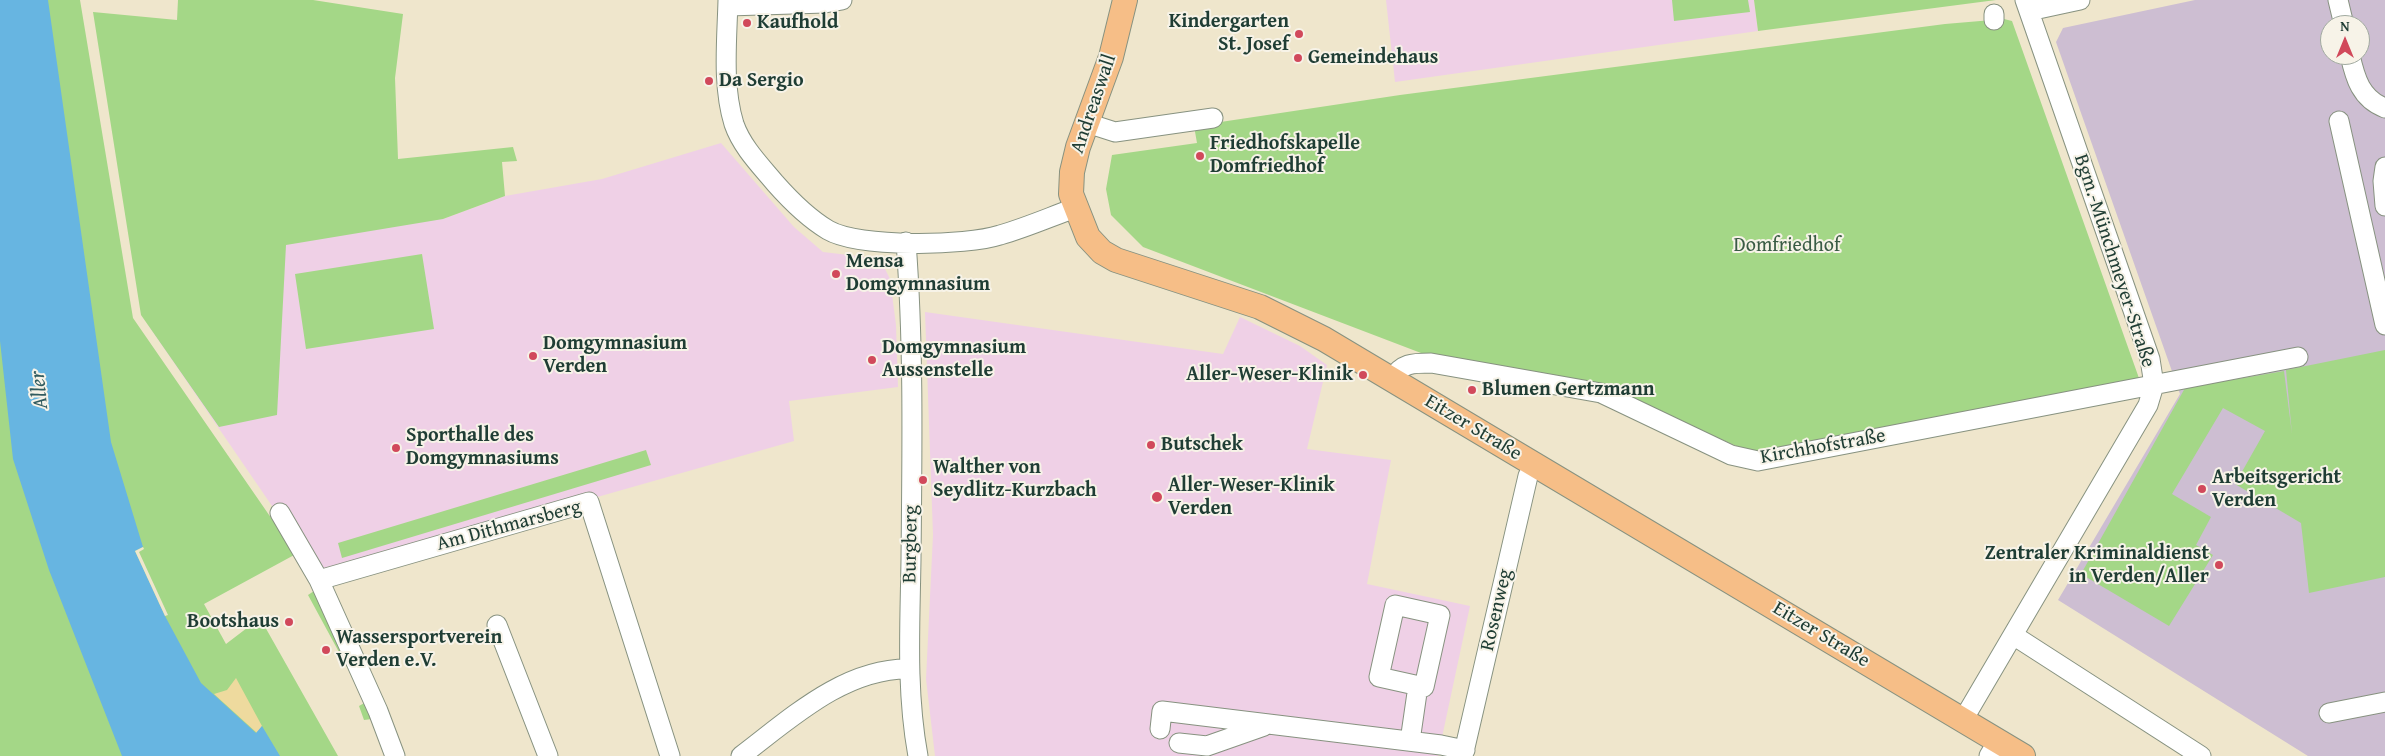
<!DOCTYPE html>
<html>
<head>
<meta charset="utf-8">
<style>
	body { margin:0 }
	#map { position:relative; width:2385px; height:756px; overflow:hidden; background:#efe6cc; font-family:"Gentium Book Plus",serif }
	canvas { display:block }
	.north { position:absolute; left:2320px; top:15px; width:50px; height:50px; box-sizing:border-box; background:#f7f3e8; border:1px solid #a1aaa0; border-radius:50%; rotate:0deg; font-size:14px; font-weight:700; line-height:20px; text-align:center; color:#1f3d34 }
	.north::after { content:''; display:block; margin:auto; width:18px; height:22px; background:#d1495b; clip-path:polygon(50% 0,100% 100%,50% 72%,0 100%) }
</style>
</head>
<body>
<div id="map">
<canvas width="2385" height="756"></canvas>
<div class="north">N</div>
</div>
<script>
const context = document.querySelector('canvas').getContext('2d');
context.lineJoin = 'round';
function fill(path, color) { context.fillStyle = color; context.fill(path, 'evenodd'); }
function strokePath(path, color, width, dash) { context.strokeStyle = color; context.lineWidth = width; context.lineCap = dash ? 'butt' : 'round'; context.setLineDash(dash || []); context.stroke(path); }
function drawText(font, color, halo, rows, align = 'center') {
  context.font = font + ' "Gentium Book Plus",serif'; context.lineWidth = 4; context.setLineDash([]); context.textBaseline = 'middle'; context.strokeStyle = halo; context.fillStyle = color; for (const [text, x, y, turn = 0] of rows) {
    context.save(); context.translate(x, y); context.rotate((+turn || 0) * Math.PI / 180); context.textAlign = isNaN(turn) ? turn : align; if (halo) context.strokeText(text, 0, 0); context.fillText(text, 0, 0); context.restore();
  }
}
fill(new Path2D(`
	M1386,0H1754L1758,31L1395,82Z
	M721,143L794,227L823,252L866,257L882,263L890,279L896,325L898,387L789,401L794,441L320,576L148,325L224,185L443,219L505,196L602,179Z
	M925,312L1223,354L1240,317L1300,346L1327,365L1307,449L1391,460L1367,584L1470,606L1438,756H935L926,679L933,535Z`), '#efd0e6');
fill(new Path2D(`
	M2195,0H2385V756H2308L2058,600L2180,394L2056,42L2063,28ZM2330,25H2360V55H2330Z`), '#cdbed2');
fill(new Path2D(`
	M0,0H80L133,318L296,554L204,604L226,644L260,618L338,756H0Z
	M178,0H313L403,14L395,78L398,159L513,147L517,161L502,162L505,196L443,219L286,245L277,415L219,427L141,315L93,12L177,20Z
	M1672,0H1748L1750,12L1674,21Z
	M1754,0H1996L1758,31Z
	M2004,19L2012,21L2140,381L1757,455L1620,395L1421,353L1143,247L1111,215L1106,189L1112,155L1197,143L1194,126L1400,95L1945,24Z
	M422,254L434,329L306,349L295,274Z
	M2385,350V577L2309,593L2301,523L2235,484L2265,431L2223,408L2172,494L2211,517L2196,545L2213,555L2169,626L2081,574L2185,388L2284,371L2292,434L2286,370Z
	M646,450L651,465L342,558L338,543Z
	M320,587L380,718L364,720L359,706L366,702L308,595Z`), '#a4d787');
fill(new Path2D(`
	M236,678L262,726L257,733L214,694L227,690Z`), '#eeda9e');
fill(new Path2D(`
	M0,0H48L111,442L143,547L135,551L165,616L201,683L256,733L262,726L280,756H122L49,570L13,459L0,341Z`), '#67b5e1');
fill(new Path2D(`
	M143,547L144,549L139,552L168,615L165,616L135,551Z`), '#efe6cc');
const minor = new Path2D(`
	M728,0C727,40 722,85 734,124C742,147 760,165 775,183C790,200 808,218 828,230C859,248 966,246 1000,235C1025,228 1050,217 1075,208
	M2338,0L2344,25
	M728,6L825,3L842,0
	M2029,11L2080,0
	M1994,14V20
	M2350,55C2355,78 2361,99 2385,108
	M2339,121L2385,325
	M1087,123L1115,132L1213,118
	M2385,167L2383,181L2385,206
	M906,242C914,348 912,454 911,560C910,626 906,691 918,756
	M1392,379C1402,363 1412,363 1431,363L1601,393L1731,455L1758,461L2298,357
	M280,513L319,580L378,711L395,756
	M319,580L589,502L670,756
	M1395,605L1440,615L1424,687L1379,677Z
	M497,625L548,756
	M2013,635L2201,756
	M2329,713L2385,702
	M1963,720L2148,405L2154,385L2150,359L2025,0
	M1160,729L1162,711L1441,745L1465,750
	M1410,741L1418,686
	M1179,743L1207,746L1264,726
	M741,756C790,719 844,668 909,669
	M1463,756L1528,476L1534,464
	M1989,756L1998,741`);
const major = new Path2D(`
	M1125,0L1111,57L1078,147L1072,172L1071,194L1088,237L1102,252L1116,260L1260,307L1324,339L2023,756`);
strokePath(minor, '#879280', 21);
strokePath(major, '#879280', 26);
strokePath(minor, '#fff', 19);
strokePath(major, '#f6be87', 24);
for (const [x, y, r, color] of [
	[747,23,5,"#d1495b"],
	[1299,34,5,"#d1495b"],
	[1298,58,5,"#d1495b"],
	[709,81,5,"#d1495b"],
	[1200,156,5,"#d1495b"],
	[836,274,5,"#d1495b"],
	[533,356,5,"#d1495b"],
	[872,360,5,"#d1495b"],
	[1363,375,5,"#d1495b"],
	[1472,390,5,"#d1495b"],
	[1151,445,5,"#d1495b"],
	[396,448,5,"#d1495b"],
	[923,480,5,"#d1495b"],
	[2202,489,5,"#d1495b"],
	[1157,497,6,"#d1495b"],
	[2219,565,5,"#d1495b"],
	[289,622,5,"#d1495b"],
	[326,650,5,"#d1495b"]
]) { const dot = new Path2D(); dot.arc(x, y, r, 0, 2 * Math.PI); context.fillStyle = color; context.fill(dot); strokePath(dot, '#f7f3e8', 2); }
drawText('bold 20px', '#1f3d34', '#f7f3e8', [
	["Kindergarten",1289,22,"right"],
	["St. Josef",1289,45,"right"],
	["Kaufhold",757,23],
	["Gemeindehaus",1308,58],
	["Da Sergio",719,81],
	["Friedhofskapelle",1210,144],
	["Domfriedhof",1210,167],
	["Mensa",846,262],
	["Domgymnasium",846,285],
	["Domgymnasium",543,344],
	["Verden",543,367],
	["Domgymnasium",882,348],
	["Aussenstelle",882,371],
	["Aller-Weser-Klinik",1353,375,"right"],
	["Blumen Gertzmann",1482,390],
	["Sporthalle des",406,436],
	["Domgymnasiums",406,459],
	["Butschek",1161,445],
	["Walther von",933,468],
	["Seydlitz-Kurzbach",933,491],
	["Arbeitsgericht",2212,478],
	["Verden",2212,501],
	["Aller-Weser-Klinik",1168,486],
	["Verden",1168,509],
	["Zentraler Kriminaldienst",2209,554,"right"],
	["in Verden/Aller",2209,577,"right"],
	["Bootshaus",279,622,"right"],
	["Wassersportverein",336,638],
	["Verden e.V.",336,661]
], 'left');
drawText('20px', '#1f3d34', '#f7f3e8', [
	["Andreaswall",1094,104,-71],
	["Bgm.-Münchmeyer-Straße",2114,261,72],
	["Eitzer Straße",1473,428,31],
	["Kirchhofstraße",1823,447,-10],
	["Am Dithmarsberg",509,526,-15],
	["Burgberg",911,544,-89],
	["Rosenweg",1497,610,-77],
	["Eitzer Straße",1821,635,31]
]);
drawText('20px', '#3a5c45', '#f7f3e8', [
	["Domfriedhof",1787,246]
]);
drawText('italic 21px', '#315b5f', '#f7f3e8', [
	["Aller",40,390,-96]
]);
</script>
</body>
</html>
